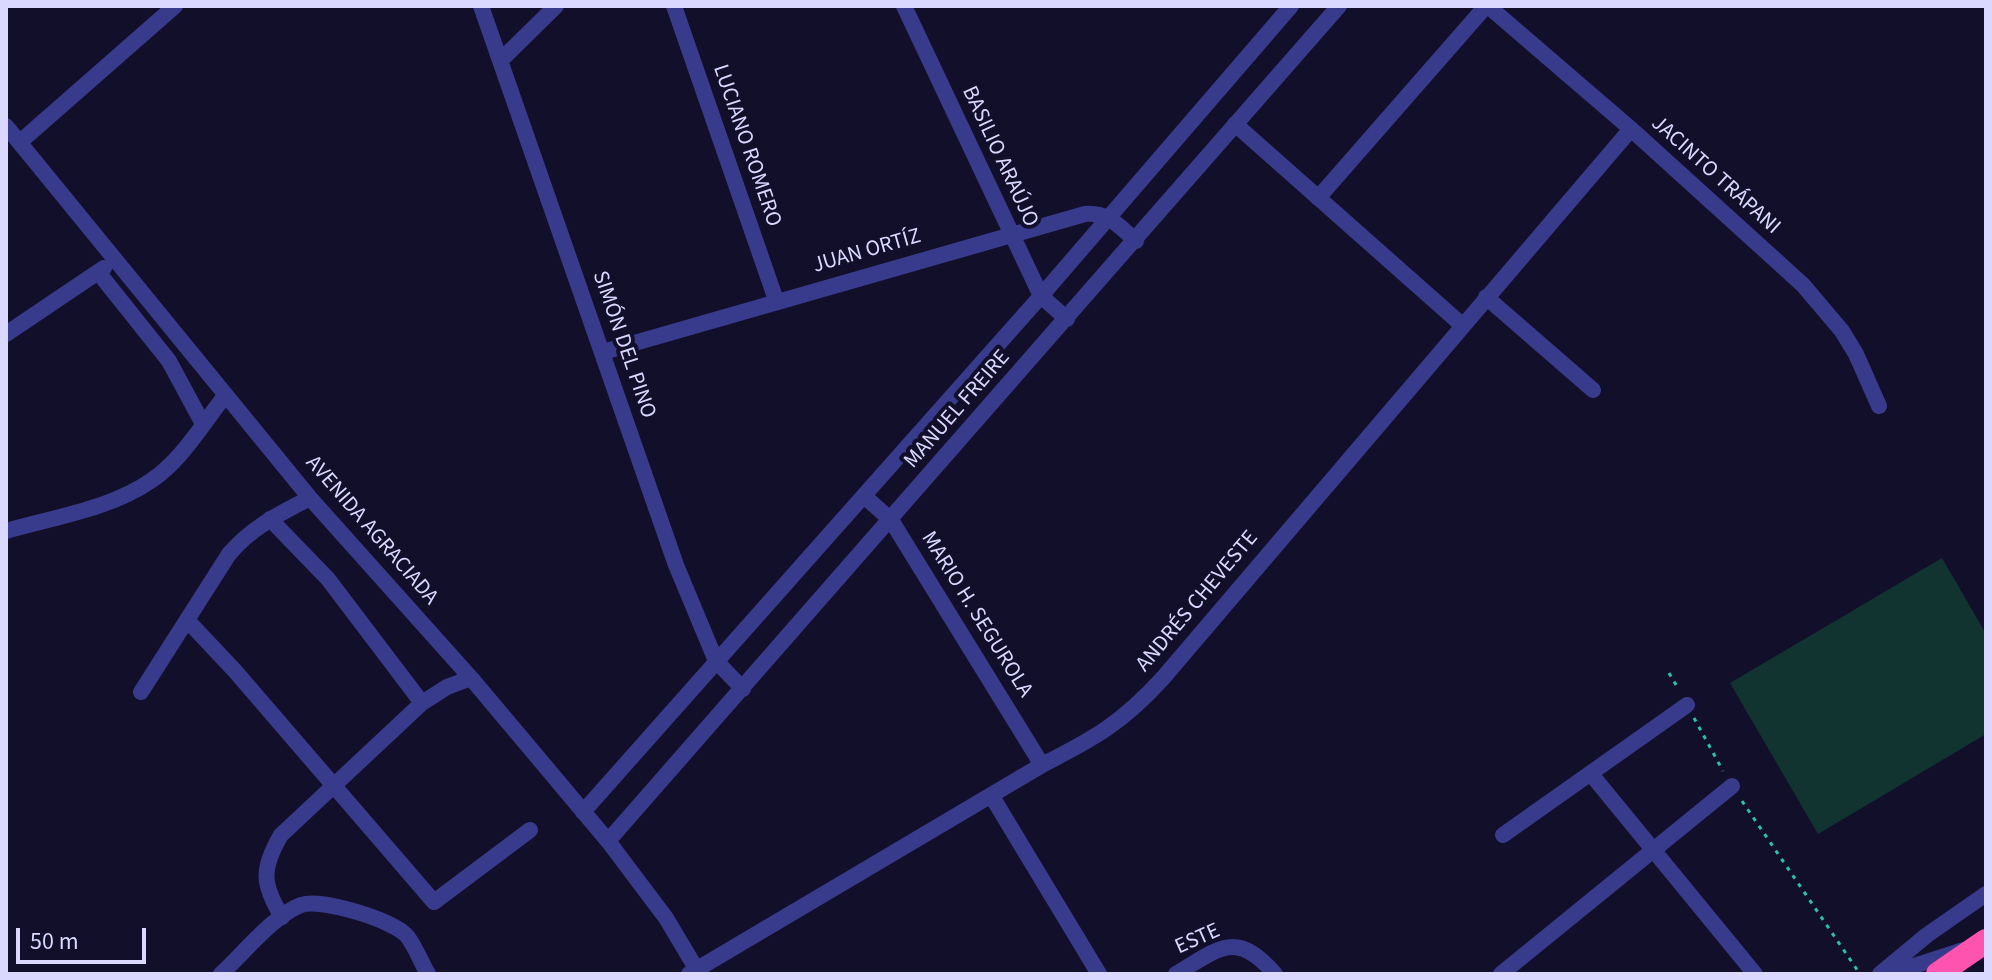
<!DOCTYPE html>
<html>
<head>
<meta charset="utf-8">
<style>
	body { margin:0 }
	#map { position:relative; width:1992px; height:980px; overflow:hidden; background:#120f2a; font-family:"Source Sans 3",sans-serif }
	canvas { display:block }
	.frame { position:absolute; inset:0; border:8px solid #dad8ff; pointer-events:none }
	.scale { position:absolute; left:16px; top:928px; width:130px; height:36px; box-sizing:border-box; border:4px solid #dad8ff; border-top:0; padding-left:10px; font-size:24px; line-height:28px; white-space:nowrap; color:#dad8ff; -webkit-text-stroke:6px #120f2a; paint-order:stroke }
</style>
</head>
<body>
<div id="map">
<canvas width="1992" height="980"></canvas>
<div class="frame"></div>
<div class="scale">50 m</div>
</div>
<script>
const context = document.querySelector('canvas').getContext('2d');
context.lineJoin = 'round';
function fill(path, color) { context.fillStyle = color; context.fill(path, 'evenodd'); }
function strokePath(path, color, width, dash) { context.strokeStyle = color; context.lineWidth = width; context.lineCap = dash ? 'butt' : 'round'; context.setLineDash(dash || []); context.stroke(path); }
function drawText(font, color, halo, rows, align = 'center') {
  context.font = font + ' "Source Sans 3",sans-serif'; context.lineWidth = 8; context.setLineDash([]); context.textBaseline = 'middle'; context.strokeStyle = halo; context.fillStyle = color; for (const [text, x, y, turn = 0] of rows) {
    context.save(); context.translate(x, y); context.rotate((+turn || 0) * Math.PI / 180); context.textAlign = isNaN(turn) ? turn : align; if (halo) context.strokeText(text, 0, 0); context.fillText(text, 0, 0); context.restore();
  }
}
fill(new Path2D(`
	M1942,558L1986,634V734L1818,834L1730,683Z`), '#123431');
strokePath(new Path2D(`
	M1669,673L1679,690
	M1694,718L1723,771
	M1742,801L1860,974`), '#2ac1af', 3, [4, 6]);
strokePath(new Path2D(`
	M481,6L676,565L716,661L743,689
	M674,6L776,300
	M904,6L1041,296L1067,319
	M1488,6L1631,129L1803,285L1842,331L1856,354L1879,406
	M500,61L556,6
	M1235,124L1462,325
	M6,126L310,498L471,678L608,841L666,918L697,970
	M20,142L175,6
	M1318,198L1486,6
	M98,272L169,361L203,424
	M1486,297L1593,390
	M6,334L104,268
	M603,352L1085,214C1108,212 1119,226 1136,241
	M864,496L891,520L1042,765
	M270,519L328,579L422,703
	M6,531C54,517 111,509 152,480C182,460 203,423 225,396
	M187,620L235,671L434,902L530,830
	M141,692L229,554C252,527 279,514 310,498
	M1591,774L1755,974
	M991,795L1099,974
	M583,812L1041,296L1291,6
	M1503,835L1687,705
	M608,841L1339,6
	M282,917C262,884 261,869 281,835L422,703L447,687L471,678
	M221,974C243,954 274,915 301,905C321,898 394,920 407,936C415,946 421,962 428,974
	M689,974L1042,765C1095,738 1122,723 1163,678L1631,129
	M1176,974C1220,948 1236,929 1275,974
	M1501,974L1732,786
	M1880,974L1927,935L1986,894
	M1889,974L1963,950`), '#383a8b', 16);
strokePath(new Path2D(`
	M1938,974L1986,941`), '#ff53b0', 24);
drawText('22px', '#dad8ff', '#120f2a', [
	["LUCIANO ROMERO",746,146,71],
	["BASILIO ARAÚJO",999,157,65],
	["JACINTO TRÁPANI",1715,176,42],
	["JUAN ORTÍZ",867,252,-16],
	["SIMÓN DEL PINO",623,345,71],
	["MANUEL FREIRE",958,410,-49],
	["AVENIDA AGRACIADA",371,531,49],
	["ANDRÉS CHEVESTE",1198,602,-50],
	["MARIO H. SEGUROLA",976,615,58],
	["ESTE",1198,940,-24]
]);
</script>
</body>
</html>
